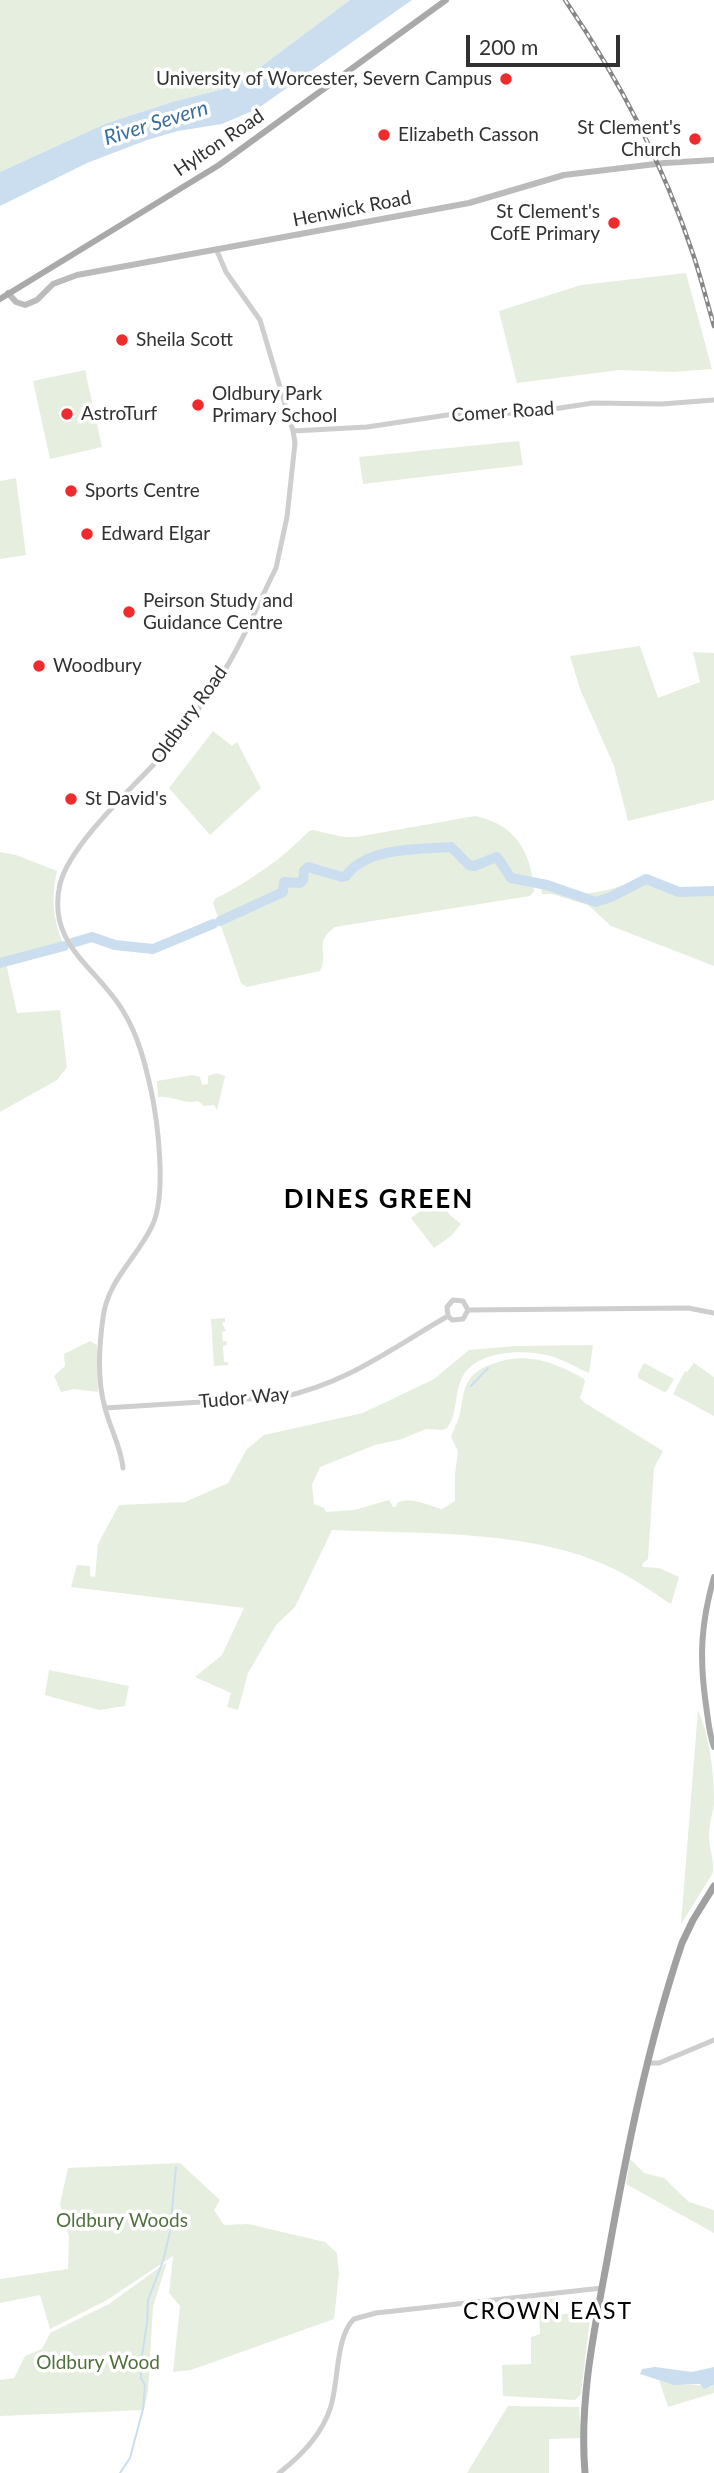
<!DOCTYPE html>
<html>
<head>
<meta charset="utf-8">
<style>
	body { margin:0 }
	#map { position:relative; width:714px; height:2473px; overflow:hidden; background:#fff; font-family:Lato,sans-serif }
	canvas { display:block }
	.scale { position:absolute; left:466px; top:35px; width:154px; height:32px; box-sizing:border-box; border:4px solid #313131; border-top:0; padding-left:9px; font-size:21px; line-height:24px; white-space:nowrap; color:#313131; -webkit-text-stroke:5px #fff; paint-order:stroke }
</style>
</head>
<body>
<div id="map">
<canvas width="714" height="2473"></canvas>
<div class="scale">200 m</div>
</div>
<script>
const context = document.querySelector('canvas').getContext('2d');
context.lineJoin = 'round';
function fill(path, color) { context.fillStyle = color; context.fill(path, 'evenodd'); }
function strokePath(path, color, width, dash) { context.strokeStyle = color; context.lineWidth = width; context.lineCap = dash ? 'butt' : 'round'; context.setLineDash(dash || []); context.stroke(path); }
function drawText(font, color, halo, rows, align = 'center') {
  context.font = font + ' Lato,sans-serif'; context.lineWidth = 7; context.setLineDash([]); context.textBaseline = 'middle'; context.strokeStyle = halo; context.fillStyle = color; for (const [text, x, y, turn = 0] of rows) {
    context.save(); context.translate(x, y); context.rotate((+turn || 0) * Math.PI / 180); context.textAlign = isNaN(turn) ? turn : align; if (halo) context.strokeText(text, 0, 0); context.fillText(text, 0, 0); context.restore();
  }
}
fill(new Path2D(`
	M0,0H350L235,86L172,102L107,123L0,172Z
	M686,273L712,369L673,372L620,370L517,383L499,311L581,285Z
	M85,370L102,447L50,459L33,381Z
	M519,441L523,465L363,484L359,457Z
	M16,478L26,555L0,559V481Z
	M640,646L658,698L700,682L693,652L714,653V800L628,821L614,766L580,689L570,656Z
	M213,731L232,746L237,742L261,788L210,835L169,788Z
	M475,816C515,824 531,851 534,891L530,896L335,927C312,943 330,954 320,971L247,987L241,983L213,903L215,899C251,880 281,860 309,831L313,830L344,837H356Z
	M0,852L16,855L57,871C51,900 53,919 64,946L6,963L17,1013L60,1010L67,1067L57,1080L0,1112Z
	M646,877L680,889H714V966L611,926L588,905L552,894H542L539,879C573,905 611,890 646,877Z
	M217,1073L225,1076L217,1110L214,1105L204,1106L198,1101C184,1105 172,1095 158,1097L157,1081L192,1075L200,1077L202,1085L208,1084V1076Z
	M437,1198L450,1215L461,1224L451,1236L434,1248L411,1218Z
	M225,1318V1322L222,1323L226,1331L222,1332L223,1341H226L227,1345L223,1346L224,1362H228V1365L214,1366L211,1319Z
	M90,1341L97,1345L98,1392L74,1389L61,1392L54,1376L65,1366L64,1354Z
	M593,1345L589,1373C577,1368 566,1361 554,1357C527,1349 479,1349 463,1376C454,1392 458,1414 447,1428L442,1430L426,1429L402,1439L375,1445L320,1467L312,1485L314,1504L324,1508L326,1512L354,1510L389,1500L393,1507H396L397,1503C409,1495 429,1506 442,1509L455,1501V1474L458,1451L451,1437C453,1430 457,1424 459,1417C463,1405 461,1392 469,1380C475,1371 485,1366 495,1363C531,1352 551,1362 583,1378L585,1381L580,1398L585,1403L663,1451L654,1468L648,1559L643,1563L642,1567L659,1568L679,1577L671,1604C652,1592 632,1577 612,1568C532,1529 420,1534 332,1530L295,1607L276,1625L248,1673L238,1710L227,1707L231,1693L195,1677L222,1655L244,1608L71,1587L77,1565L90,1566V1576L95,1577L98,1544L119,1505L185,1502L228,1483L247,1449L264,1435L363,1413L434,1379L469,1350L516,1346Z
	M644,1363L674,1379L667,1391L664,1392L638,1378V1374Z
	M694,1363L714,1377V1416L673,1394L685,1371L687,1372Z
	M49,1670L129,1686L125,1706L99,1710L45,1695Z
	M698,1710C710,1738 714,1772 714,1803C713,1813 709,1824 709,1835C709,1849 714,1856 713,1873L681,1924Z
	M630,2159L644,2173L664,2178L689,2202L714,2210V2233L626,2184Z
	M180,2163L220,2200L214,2210L224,2225L248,2224L325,2242L337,2253L339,2274L334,2319L191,2370L173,2372L180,2306L169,2293L173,2256L107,2300L50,2329L40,2295L0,2303V2279L68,2269L69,2237L60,2204L68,2168Z
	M167,2262L153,2307L148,2392L144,2410L0,2416V2380L14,2378L25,2356L42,2349L50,2333L109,2304Z
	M555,2298V2315L591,2311L581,2394L575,2400L503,2396L502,2365L531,2364V2337L540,2334L539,2301Z
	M659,2380C678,2387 692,2383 711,2387L714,2385V2393L668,2407Z
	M508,2406L579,2407L581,2438L549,2439V2473H467Z`), '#e6efdf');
fill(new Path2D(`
	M350,0H412L257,109L222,124L178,131L147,140L87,163L0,206V172L107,123L172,102L235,86Z
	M655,2367L692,2372L714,2367V2385L704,2389L700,2384L674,2385L640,2374L642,2369Z`), '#cadeef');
strokePath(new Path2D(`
	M471,1386L488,1368
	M120,2473L130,2458L143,2409L145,2385L141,2378L142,2356L147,2323L148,2300L163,2261L170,2232L176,2167`), '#cadeef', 2);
strokePath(new Path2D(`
	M220,921L283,892L284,882L300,883L303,880L304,871L308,867L342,877L346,876C366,847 420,849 451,847L469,865L474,866L497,857L511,878L547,885L596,902L611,897L646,879L679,892L714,891
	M72,943L92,937L115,945L153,949L213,924
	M0,963L64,946`), '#cadeef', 10);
strokePath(new Path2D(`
	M293,431L367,427L454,414L527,413L593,403L662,404L714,400
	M468,1310L688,1308L714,1313
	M448,1316L447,1307L453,1300L463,1301L468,1310
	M448,1316L452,1320L463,1319L468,1310
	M105,1408L281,1397C346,1384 392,1348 448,1316
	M123,1468C121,1447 110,1428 105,1408C97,1380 99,1346 103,1318C107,1281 137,1258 152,1226C167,1196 158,1123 151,1090C145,1063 138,1035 123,1011C97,967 46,945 60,884C70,845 129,791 157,761C176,740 194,716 209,694C237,656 255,610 276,568L287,517L295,443L293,431L260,320L226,272L217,251
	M647,2063H659L714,2040
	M279,2473C301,2456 321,2436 330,2409C339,2384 335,2337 354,2319L376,2313L602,2288`), '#cecece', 5);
strokePath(new Path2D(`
	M8,293L16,302L25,305L37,300L53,284L77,275L469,203L564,175L664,163L714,160`), '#bbb', 6);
strokePath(new Path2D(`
	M0,299L219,165L446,0
	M714,1577C701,1623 699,1657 706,1705C708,1719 709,1733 714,1747`), '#a9a9a9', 6);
strokePath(new Path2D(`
	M585,2473C579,2402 594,2331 607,2261C626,2154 647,2047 682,1943L693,1920L714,1886`), '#a0a0a0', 7);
const rail = new Path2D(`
	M565,0C619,79 663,164 693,254C701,278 707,302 714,326`);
strokePath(rail, '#868686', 4.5);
strokePath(rail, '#fff', 2, [5]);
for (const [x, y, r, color] of [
	[506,79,7,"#f02b2d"],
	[384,135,7,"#f02b2d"],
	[695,139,7,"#f02b2d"],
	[614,223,7,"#f02b2d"],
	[122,340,7,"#f02b2d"],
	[198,405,7,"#f02b2d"],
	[67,414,7,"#f02b2d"],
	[71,491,7,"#f02b2d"],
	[87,534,7,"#f02b2d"],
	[129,612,7,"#f02b2d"],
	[39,666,7,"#f02b2d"],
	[71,799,7,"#f02b2d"]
]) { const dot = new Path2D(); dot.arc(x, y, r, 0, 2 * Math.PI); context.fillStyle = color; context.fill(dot); strokePath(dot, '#fff', 2.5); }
drawText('19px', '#313131', '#fff', [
	["University of Worcester, Severn Campus",492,79,"right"],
	["St Clement's",681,128,"right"],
	["Church",681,150,"right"],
	["Elizabeth Casson",398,135],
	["St Clement's",600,212,"right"],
	["CofE Primary",600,234,"right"],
	["Sheila Scott",136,340],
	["Oldbury Park",212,394],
	["Primary School",212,416],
	["AstroTurf",81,414],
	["Sports Centre",85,491],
	["Edward Elgar",101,534],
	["Peirson Study and",143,601],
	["Guidance Centre",143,623],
	["Woodbury",53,666],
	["St David's",85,799]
], 'left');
drawText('19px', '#313131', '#fff', [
	["Hylton Road",219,143,-34],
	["Henwick Road",352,209,-11],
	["Comer Road",503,412,-4],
	["Oldbury Road",189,715,-54],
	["Tudor Way",244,1398,-5]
]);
drawText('19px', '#50713b', '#fff', [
	["Oldbury Woods",122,2221],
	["Oldbury Wood",98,2363]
]);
drawText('italic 21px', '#396e9a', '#fff', [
	["River Severn",156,123,-17]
]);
context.letterSpacing = '2px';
drawText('23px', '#000', '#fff', [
	["CROWN EAST",548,2312]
]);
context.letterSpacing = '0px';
context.letterSpacing = '2px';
drawText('bold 26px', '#000', '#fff', [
	["DINES GREEN",379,1200]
]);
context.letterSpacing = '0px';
</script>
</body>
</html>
